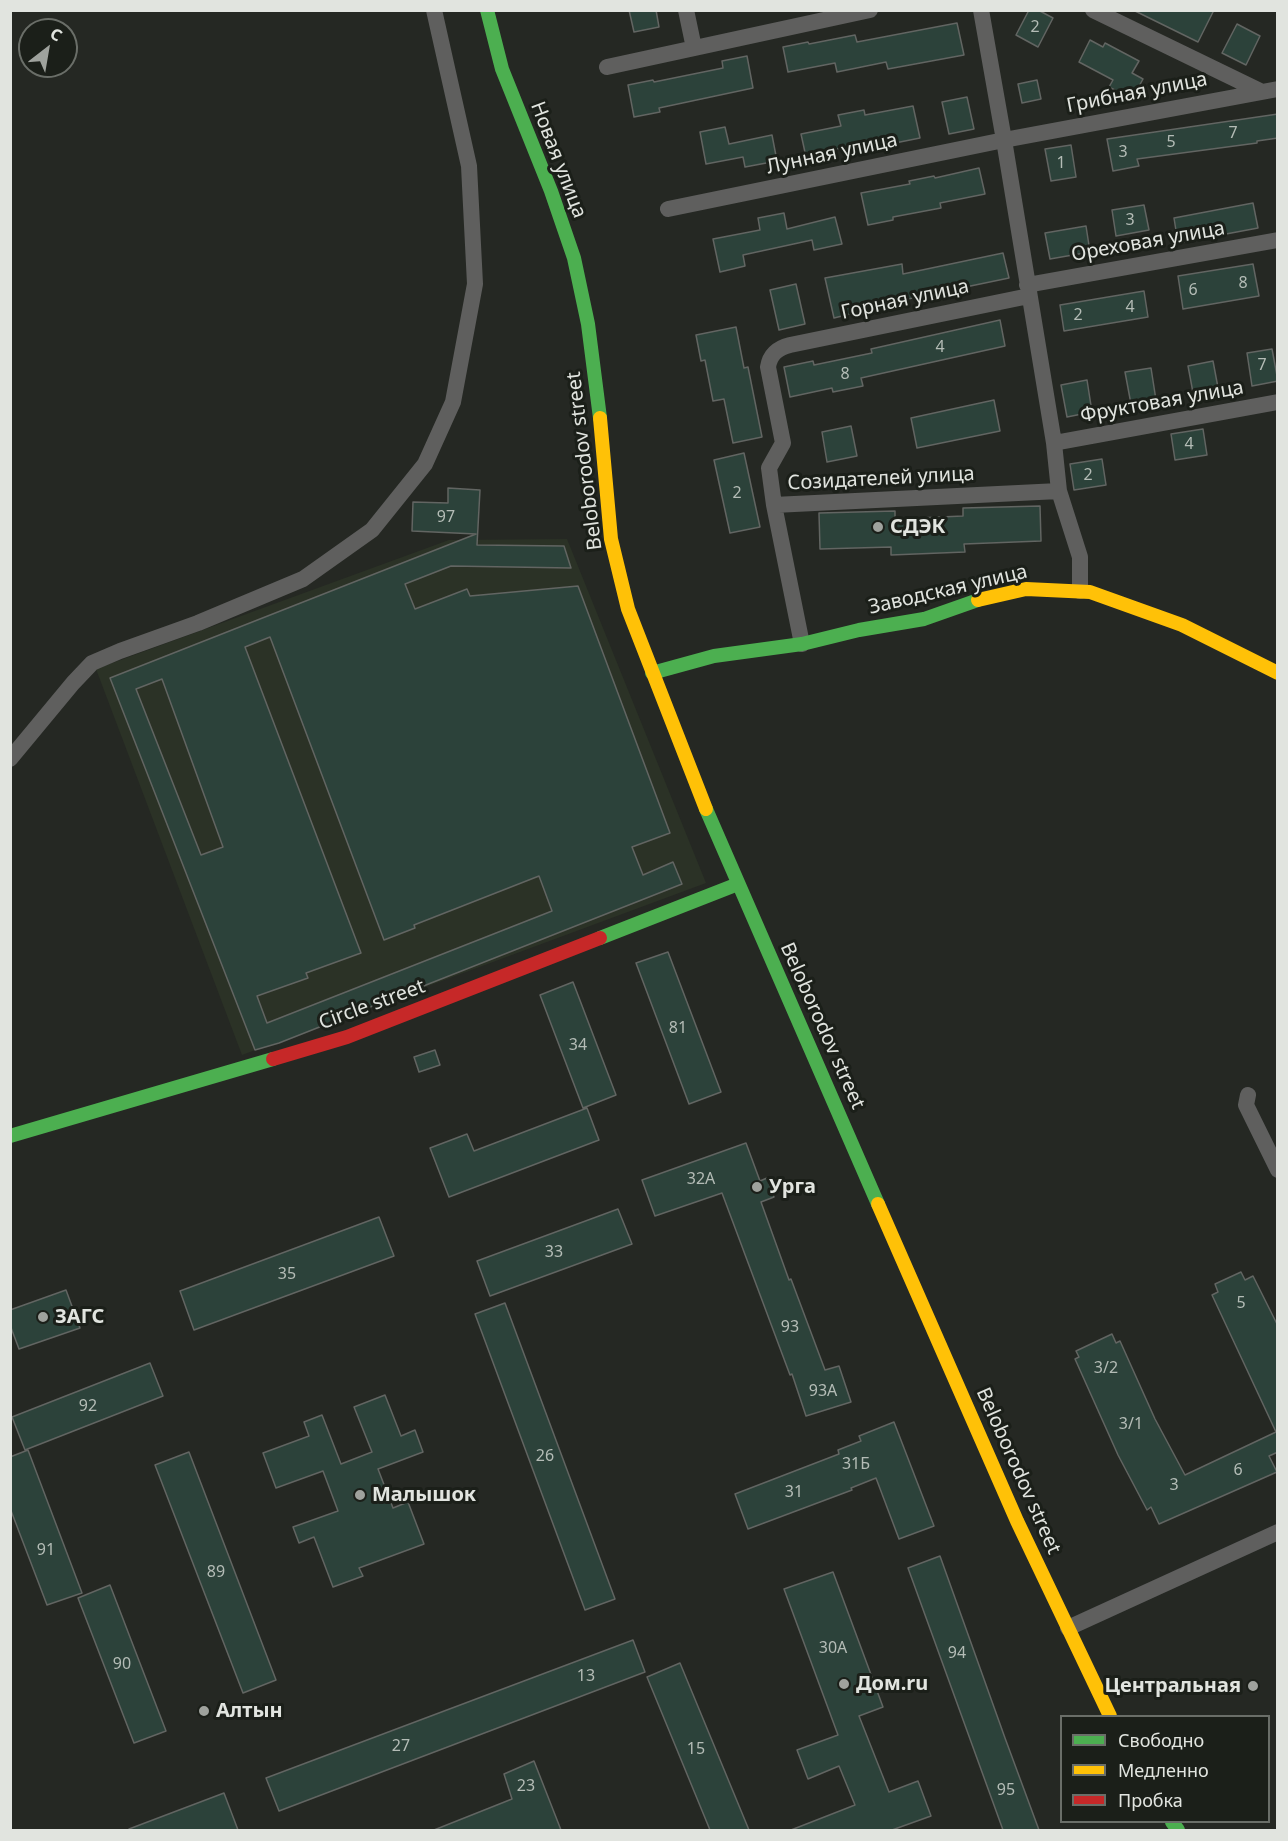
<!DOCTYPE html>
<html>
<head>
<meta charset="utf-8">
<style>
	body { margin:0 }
	#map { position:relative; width:1288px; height:1841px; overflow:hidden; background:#252823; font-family:"Noto Sans",sans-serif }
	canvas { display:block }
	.frame { position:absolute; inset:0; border:12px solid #e1e4df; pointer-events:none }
	.legend { position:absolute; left:1060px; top:1715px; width:210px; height:108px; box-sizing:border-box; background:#1b1f19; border:2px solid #6a6e68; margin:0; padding:8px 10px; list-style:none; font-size:18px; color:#e1e4df }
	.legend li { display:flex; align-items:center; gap:12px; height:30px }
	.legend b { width:30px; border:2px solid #6a6e68 }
	.north { position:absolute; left:18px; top:18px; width:60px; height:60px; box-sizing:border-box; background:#1b1f19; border:2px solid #6a6e68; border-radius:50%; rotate:31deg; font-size:16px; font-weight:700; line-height:24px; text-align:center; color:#e1e4df }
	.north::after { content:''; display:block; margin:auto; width:21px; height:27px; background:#9fa29d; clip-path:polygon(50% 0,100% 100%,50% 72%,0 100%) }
</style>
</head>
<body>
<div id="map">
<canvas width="1288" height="1841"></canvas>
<div class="frame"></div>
<ul class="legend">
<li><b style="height:8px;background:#4caf50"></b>Свободно</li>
<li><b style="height:8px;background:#ffc107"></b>Медленно</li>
<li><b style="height:8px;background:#c62828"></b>Пробка</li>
</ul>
<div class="north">С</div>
</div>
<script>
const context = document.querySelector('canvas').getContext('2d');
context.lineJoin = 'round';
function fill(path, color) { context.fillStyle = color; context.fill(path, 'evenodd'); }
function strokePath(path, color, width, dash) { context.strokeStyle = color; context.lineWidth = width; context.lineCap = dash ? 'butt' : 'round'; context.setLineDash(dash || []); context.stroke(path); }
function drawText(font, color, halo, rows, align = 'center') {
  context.font = font + ' "Noto Sans",sans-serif'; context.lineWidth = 6; context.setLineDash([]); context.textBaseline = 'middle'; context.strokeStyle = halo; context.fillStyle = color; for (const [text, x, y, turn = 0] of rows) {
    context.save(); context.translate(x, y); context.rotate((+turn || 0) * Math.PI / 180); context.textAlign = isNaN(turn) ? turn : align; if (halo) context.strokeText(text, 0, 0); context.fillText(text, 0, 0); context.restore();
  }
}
fill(new Path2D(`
	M567,539L706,883L242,1055L96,669L449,540Z`), '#2b3226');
const building = new Path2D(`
	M629,10H656L659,27L634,32Z
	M1029,10H1038L1053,18L1038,47L1016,35Z
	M1133,10H1214L1198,42Z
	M957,23L964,55L888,69L886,62L837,72L835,63L788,72L783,47L808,42L809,44L855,35L857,42Z
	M1237,24L1260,36L1246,65L1222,53Z
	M1090,40L1103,47L1105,43L1139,61L1132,73L1143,79L1132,99L1109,87L1113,80L1079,62Z
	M747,56L753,88L659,108L660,112L634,117L628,85L653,80L654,82L723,68L722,61Z
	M1037,80L1041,99L1022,103L1018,84Z
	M967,97L974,129L949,134L942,102Z
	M913,106L920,138L895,143L893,137L831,150L833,160L808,166L801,134L841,126L838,115L864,110L865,115Z
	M1278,114V138L1257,141V143L1137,159L1139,166L1113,171L1107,139Z
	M725,127L729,144L772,135L777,161L745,167L743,157L706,164L700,132Z
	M1071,145L1076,177L1051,181L1045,149Z
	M979,168L985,194L940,203L941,208L893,217V220L868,225L861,193L910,184L909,181L934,176L935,178Z
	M1253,203L1258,228L1178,243L1174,218Z
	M1144,205L1149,230L1116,236L1112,210Z
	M784,213L787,229L835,217L842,244L814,250L812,240L743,255L745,266L720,272L713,239L760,230L758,218Z
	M1086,226L1090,252L1050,259L1045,233Z
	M1003,253L1009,278L908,299L909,304L882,309V306L834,318L825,278L902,264L903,274Z
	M1253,264L1259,296L1183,309L1178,276Z
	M796,284L805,324L779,330L770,290Z
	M1144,291L1148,317L1064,331L1060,305Z
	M1000,320L1005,346L861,378L863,386L833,392L832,388L790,397L784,367L813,361L814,365L872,353L871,349Z
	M736,327L744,368L748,367L762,437L733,443L724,399L713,401L705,360L701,361L696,335Z
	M1272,349L1278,381L1252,386L1247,353Z
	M1213,361L1219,393L1194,398L1188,366Z
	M1151,368L1156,400L1131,404L1125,372Z
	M1087,380L1092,412L1067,417L1061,385Z
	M994,400L1000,431L917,448L911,418Z
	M851,426L857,456L827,462L822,432Z
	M1203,429L1207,455L1175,460L1171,434Z
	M744,453L760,527L730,533L714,460Z
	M1102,459L1106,485L1074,490L1070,464Z
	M448,488L480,490L477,545L564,546L571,568L451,566L405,584L415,609L467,589L470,596L578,586L670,833L632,847L643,875L673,862L682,884L279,1043L255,1050L110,678L476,534L412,531L413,502L448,503ZM270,637L384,940L415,928L414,925L539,876L552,911L267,1023L257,996L308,978L306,973L361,953L245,647ZM162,679L223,847L201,855L136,689Z
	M1040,506L1041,541L964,544L965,552L891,555V547L820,549L819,513L895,511V519L963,516V508Z
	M668,952L721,1092L689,1104L636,963Z
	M573,982L616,1095L583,1108L540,995Z
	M435,1050L440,1065L419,1072L414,1057Z
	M587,1108L599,1140L449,1197L430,1148L467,1134L474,1151Z
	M746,1143L760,1181L767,1178L774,1197L761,1202L789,1280L791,1279L825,1370L839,1366L851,1402L806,1416L792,1374L790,1375L722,1193L655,1216L642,1180Z
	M618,1209L632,1244L490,1296L477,1261Z
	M379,1217L394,1256L194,1330L180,1291Z
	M1241,1272L1245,1280L1253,1276L1278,1326V1452L1269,1456L1277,1472L1159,1524L1151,1507L1147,1510L1118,1455L1075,1359L1079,1357L1076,1351L1112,1334L1116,1343L1120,1341L1155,1419L1185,1475L1276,1432L1212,1295L1218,1292L1215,1284Z
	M66,1290L80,1328L19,1349L10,1325V1310Z
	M505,1303L615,1599L585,1610L475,1314Z
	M150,1363L163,1396L25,1450L12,1417Z
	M385,1395L401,1436L415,1430L423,1452L378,1469L393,1508L408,1502L424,1544L359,1568L363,1576L333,1587L314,1537L299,1543L293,1527L338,1511L323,1471L276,1488L263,1453L309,1436L304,1422L322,1415L341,1464L372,1452L354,1407Z
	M894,1422L934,1526L899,1539L876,1478L851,1488L852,1490L748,1529L735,1494L839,1454L838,1450L861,1441L859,1436Z
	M28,1450L82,1593L47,1605L10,1508V1457Z
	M189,1452L276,1680L243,1693L155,1465Z
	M940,1556L1005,1738L1039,1830H1003L908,1568Z
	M833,1572L883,1707L859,1716L889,1792L918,1781L931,1816L892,1830H791L855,1805L839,1766L808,1779L797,1750L838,1735L784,1589Z
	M110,1585L166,1731L134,1743L78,1598Z
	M633,1640L645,1672L279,1811L266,1778Z
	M680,1663L749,1830H710L647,1677Z
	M534,1761L561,1830H434L512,1799L504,1774Z
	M224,1793L238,1830H129V1829Z`);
fill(building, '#2c423a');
strokePath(building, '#626562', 1.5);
strokePath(new Path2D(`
	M686,10L694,48
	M981,10L1004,140L1054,443L1059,491L1080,557V591
	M1093,10L1260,91
	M607,67L870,10
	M668,209L1004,140L1278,89
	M1027,285L1278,240
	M1054,443L1278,402
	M774,505L1059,491
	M802,644L774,505L769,468L783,443L768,367C770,354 778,348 790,345L1029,296
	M10,759L73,683L92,663L120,651L198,623L303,579L372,530L425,464L453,402L475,284L469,166L434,10
	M1248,1095L1246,1105L1278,1170
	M1068,1628L1278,1532`), '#5f5f5e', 16);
strokePath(new Path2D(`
	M487,10L502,69L551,191L574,258L588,324L600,418
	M652,673L714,656L802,644L859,630L924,619L978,600
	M706,809L878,1204
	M600,938L738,884
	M10,1136L273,1059
	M1172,1822L1178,1830`), '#4caf50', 14);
strokePath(new Path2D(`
	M600,418L611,539L628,609L706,809
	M978,600L1026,589L1090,592L1182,625L1278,673
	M878,1204L1017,1521L1110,1716`), '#ffc107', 14);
strokePath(new Path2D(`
	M273,1059L347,1037L600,938`), '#c62828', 14);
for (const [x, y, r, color] of [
	[878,527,6,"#9fa29d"],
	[757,1187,6,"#9fa29d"],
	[43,1317,6,"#9fa29d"],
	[360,1495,6,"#9fa29d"],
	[844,1684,6,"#9fa29d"],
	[1253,1686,6,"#9fa29d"],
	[204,1711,6,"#9fa29d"]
]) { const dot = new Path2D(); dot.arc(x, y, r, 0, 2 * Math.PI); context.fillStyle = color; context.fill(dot); strokePath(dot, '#1b1f19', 2); }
drawText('16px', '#b4bcb6', null, [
	["2",1035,27],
	["7",1233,133],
	["5",1171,142],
	["3",1123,152],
	["1",1061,163],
	["3",1130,220],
	["8",1243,283],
	["6",1193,290],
	["4",1130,307],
	["2",1078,315],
	["4",940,347],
	["7",1262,365],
	["8",845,374],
	["4",1189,444],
	["2",1088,475],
	["2",737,493],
	["97",446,517],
	["81",678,1028],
	["34",578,1045],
	["32А",701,1179],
	["33",554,1252],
	["35",287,1274],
	["5",1241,1303],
	["93",790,1327],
	["3/2",1106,1368],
	["93А",823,1391],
	["92",88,1406],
	["3/1",1131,1424],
	["26",545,1456],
	["31Б",856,1464],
	["6",1238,1470],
	["3",1174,1485],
	["31",794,1492],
	["91",46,1550],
	["89",216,1572],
	["30А",833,1648],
	["94",957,1653],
	["90",122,1664],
	["13",586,1676],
	["27",401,1746],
	["15",696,1749],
	["23",526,1786],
	["95",1006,1790]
]);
drawText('20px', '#e1e4df', '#1b1f19', [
	["Грибная улица",1137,93,-11],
	["Лунная улица",832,154,-12],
	["Новая улица",558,160,69],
	["Ореховая улица",1148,242,-10],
	["Горная улица",905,300,-12],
	["Фруктовая улица",1162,402,-10],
	["Beloborodov street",585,461,-97],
	["Созидателей улица",881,479,-3],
	["Заводская улица",948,590,-13],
	["Circle street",372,1005,-20],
	["Beloborodov street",822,1026,66],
	["Beloborodov street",1018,1471,66]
]);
drawText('bold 20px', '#e1e4df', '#1b1f19', [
	["СДЭК",890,527],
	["Урга",769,1187],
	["ЗАГС",55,1317],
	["Малышок",372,1495],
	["Дом.ru",856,1684],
	["Центральная",1241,1686,"right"],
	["Алтын",216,1711]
], 'left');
</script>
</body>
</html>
